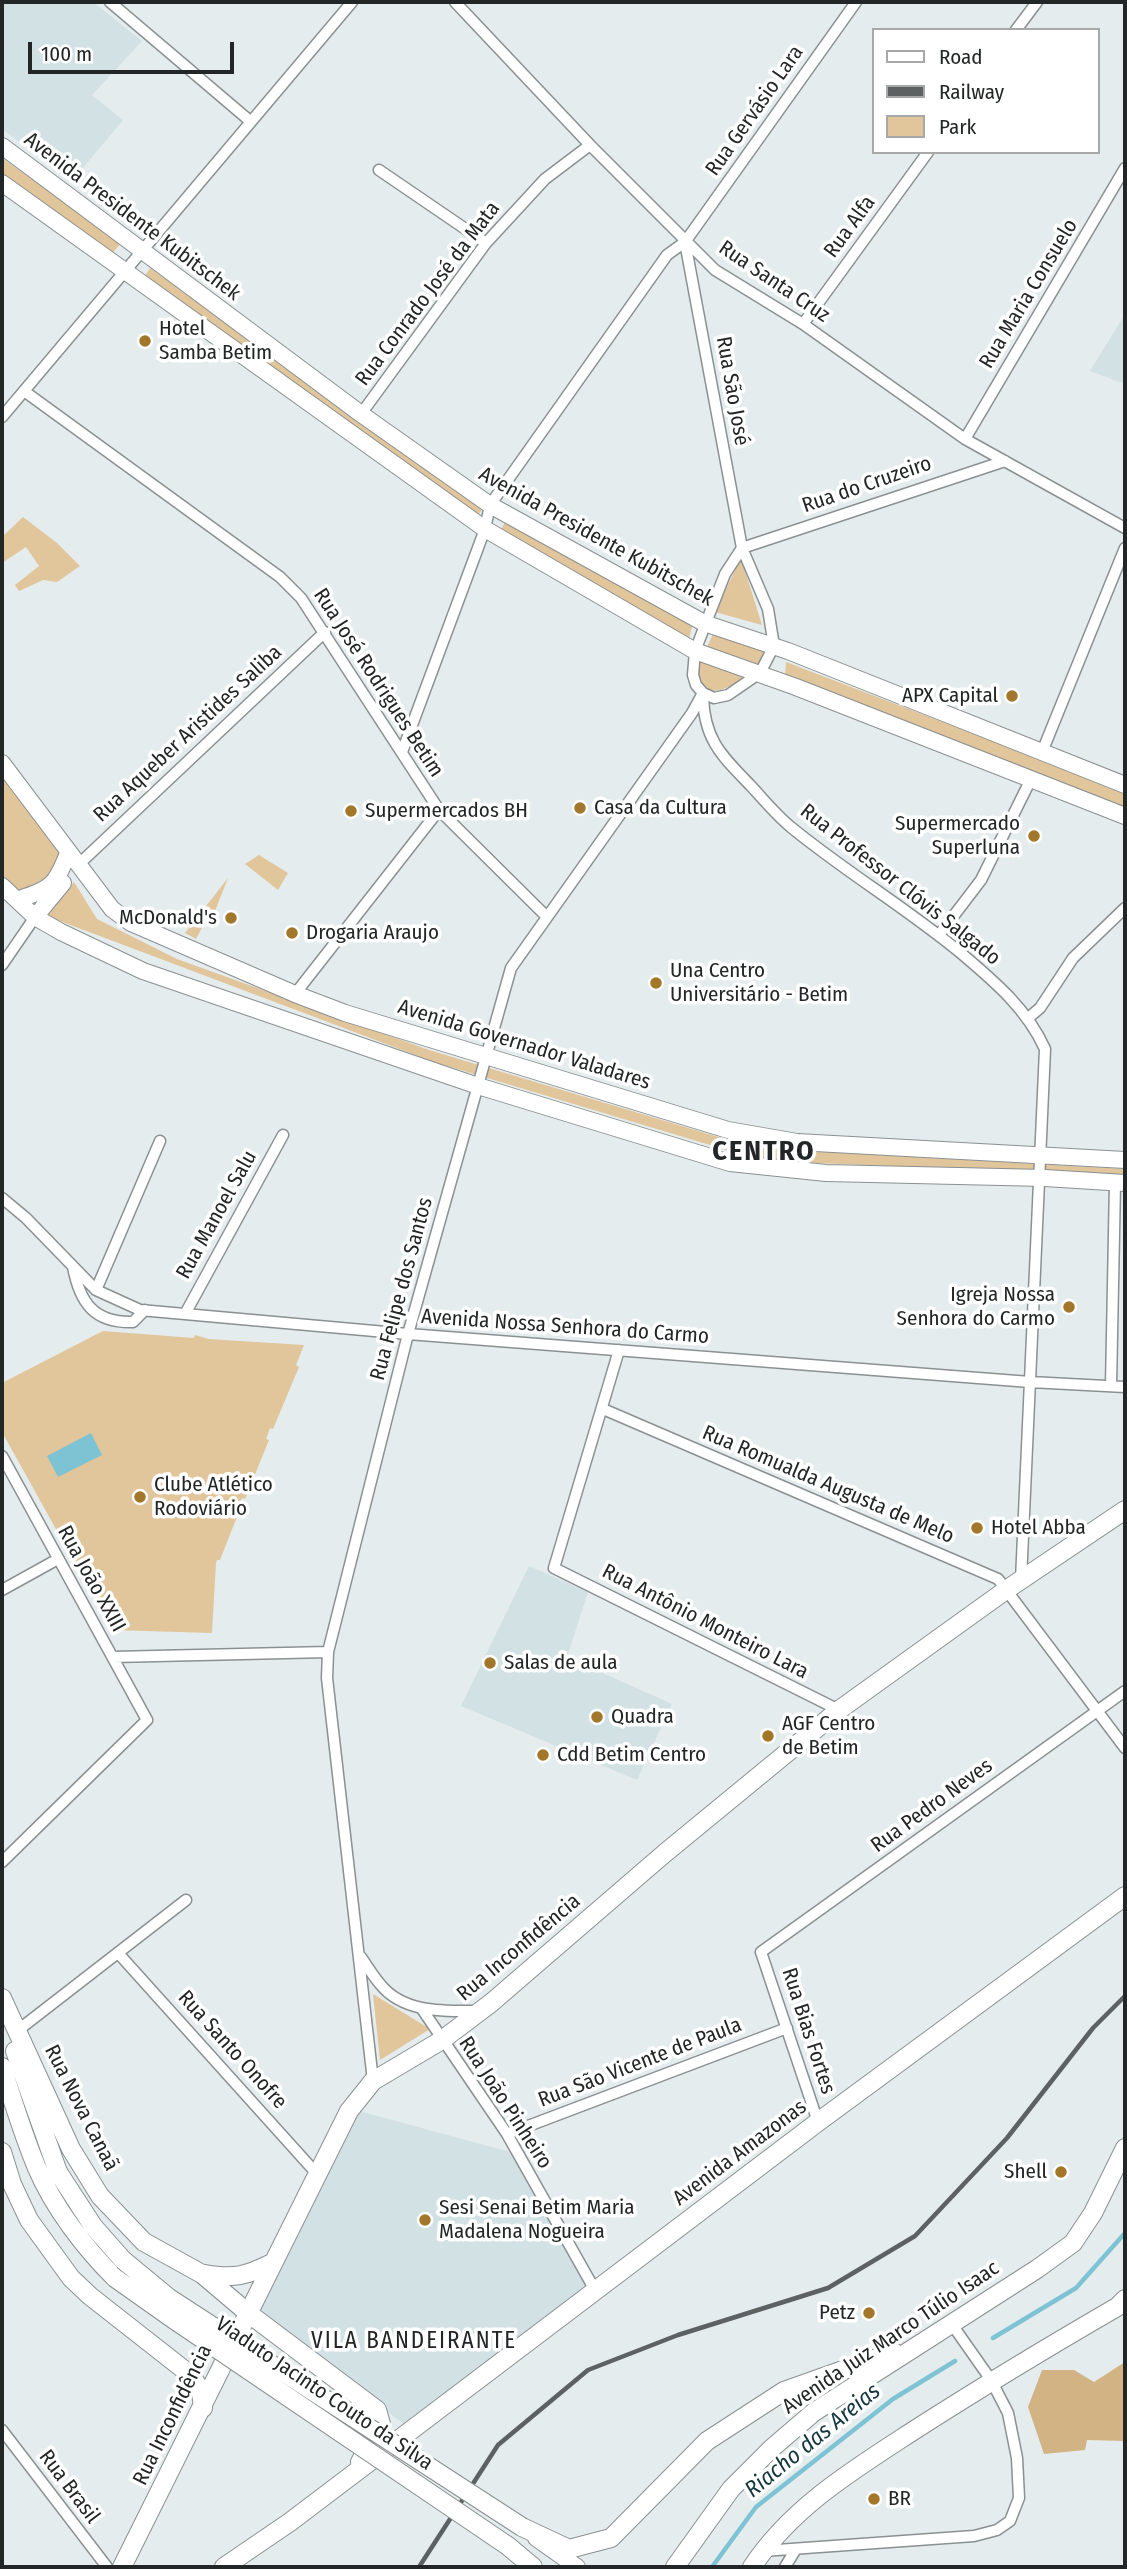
<!DOCTYPE html>
<html>
<head>
<meta charset="utf-8">
<style>
	body { margin:0 }
	#map { position:relative; width:1127px; height:2569px; overflow:hidden; background:#e5eced; font-family:"Fira Sans Condensed",sans-serif }
	canvas { display:block }
	.frame { position:absolute; inset:0; border:4px solid #232626; pointer-events:none }
	.legend { position:absolute; left:872px; top:28px; width:228px; height:126px; box-sizing:border-box; background:#fff; border:2px solid #a7a8a8; margin:0; padding:9px 12px; list-style:none; font-size:21px; color:#232626 }
	.legend li { display:flex; align-items:center; gap:14px; height:35px }
	.legend b { width:35px; border:2px solid #a7a8a8 }
	.scale { position:absolute; left:28px; top:42px; width:206px; height:32px; box-sizing:border-box; border:4px solid #232626; border-top:0; padding-left:9px; font-size:21px; line-height:24px; white-space:nowrap; color:#232626; -webkit-text-stroke:5px #fff; paint-order:stroke }
</style>
</head>
<body>
<div id="map">
<canvas width="1127" height="2569"></canvas>
<div class="frame"></div>
<ul class="legend">
<li><b style="height:9px;background:#fff"></b>Road</li>
<li><b style="height:9px;background:#5d6161"></b>Railway</li>
<li><b style="height:19px;background:#e1c59b"></b>Park</li>
</ul>
<div class="scale">100 m</div>
</div>
<script>
const context = document.querySelector('canvas').getContext('2d');
context.lineJoin = 'round';
function fill(path, color) { context.fillStyle = color; context.fill(path, 'evenodd'); }
function strokePath(path, color, width, dash) { context.strokeStyle = color; context.lineWidth = width; context.lineCap = dash ? 'butt' : 'round'; context.setLineDash(dash || []); context.stroke(path); }
function drawText(font, color, halo, rows, align = 'center') {
  context.font = font + ' "Fira Sans Condensed",sans-serif'; context.lineWidth = 7; context.setLineDash([]); context.textBaseline = 'middle'; context.strokeStyle = halo; context.fillStyle = color; for (const [text, x, y, turn = 0] of rows) {
    context.save(); context.translate(x, y); context.rotate((+turn || 0) * Math.PI / 180); context.textAlign = isNaN(turn) ? turn : align; if (halo) context.strokeText(text, 0, 0); context.fillText(text, 0, 0); context.restore();
  }
}
fill(new Path2D(`
	M2,2H93L142,41L92,95L123,120L72,181L2,129Z
	M1125,314V384L1090,371Z
	M529,1566L588,1592L567,1657L672,1704L637,1780L461,1706Z
	M359,2111L510,2152L589,2288L405,2425L255,2309Z`), '#d1e1e4');
fill(new Path2D(`
	M2,158L121,243L105,262L2,182Z
	M150,268L483,508L476,518L140,284Z
	M23,517L57,543L80,566L57,582L43,580L19,591L15,585L39,566L26,547L2,563V537Z
	M505,522L692,626L689,640L500,532Z
	M741,558L762,625L715,612Z
	M714,632L765,649L760,665L707,647Z
	M700,658L747,677C720,693 693,704 700,658Z
	M786,662L1125,792V809L785,676Z
	M2,766L61,844L58,875L16,893L2,882Z
	M259,855L288,873L278,890L245,864Z
	M228,878L215,911L207,918L196,939L185,933Z
	M74,882L97,919L177,959L429,1050L755,1148L1125,1169V1176L793,1162L730,1151L434,1062L44,915Z
	M103,1331L194,1338L195,1335L208,1339L304,1345L296,1365L299,1367L273,1429L270,1428L266,1439L269,1440L245,1499L242,1498L240,1503L242,1504L220,1560H217L216,1563L212,1633L112,1630L2,1432V1383Z
	M373,1994L430,2029L380,2060Z`), '#e1c59b');
fill(new Path2D(`
	M1125,2362V2441L1087,2440L1085,2450L1044,2454L1028,2407L1042,2370H1074L1094,2382Z`), '#d2b383');
fill(new Path2D(`
	M91,1433L102,1455L58,1477L47,1456Z`), '#7ec3d4');
strokePath(new Path2D(`
	M993,2338L1076,2288L1125,2233
	M712,2567L756,2507L893,2399L955,2361`), '#7ec3d4', 4.5);
const street = new Path2D(`
	M110,2L250,121
	M455,2L590,145L715,270L803,324L965,439L1125,528
	M1016,30L1037,2
	M379,170L486,243
	M685,242L742,548L768,609L774,646L760,673L728,695L714,698L703,693L696,685L693,675L695,651L725,574L742,548
	M803,324L928,152
	M24,391L280,577L301,598L439,810L547,917
	M361,414L486,243L545,179L590,145
	M2,417L352,2
	M965,439L1125,168
	M742,548L1005,461
	M703,696C704,740 722,756 751,786C764,800 777,816 792,828C847,873 908,909 962,954C995,982 1027,1009 1045,1049L1021,1580
	M402,752L485,529L490,505L667,255L685,242L856,2
	M1042,752L1125,548
	M78,865L325,632
	M939,935L981,880L1031,779
	M2,965L35,917
	M295,994L439,810
	M1027,1019L1040,1008L1073,958L1125,908
	M2,1198L26,1218L96,1290L140,1310L408,1334L1030,1382L1125,1387
	M73,1267C80,1303 94,1323 133,1322L145,1310
	M96,1290L160,1141
	M185,1314L283,1135
	M619,1350L554,1568L839,1710
	M1111,1386L1115,1183
	M603,1409L998,1579L1125,1748
	M2,1456L147,1720L2,1862
	M2,1590L58,1559
	M113,1657L328,1652
	M118,1953L317,2174
	M361,1957C367,1966 373,1976 380,1984C403,2013 443,2011 477,2011
	M422,2009L507,2134L596,2292
	M17,2031L186,1900
	M373,2081L327,1678L328,1652L408,1334L511,968L692,713L703,693
	M818,2122L761,1952L1125,1691
	M507,2134L787,2028
	M2,2430L107,2567
	M763,2551L974,2536L997,2530L1010,2521L1019,2498L1017,2458L1008,2413L991,2380L951,2323
	M785,2567L796,2549`);
const secondary = new Path2D(`
	M2,146L361,414L490,505L704,623L788,651L1125,785
	M2,183L485,529L695,651L796,687L1125,816
	M2,763L112,909L131,923L295,994L345,1013L728,1130L797,1142L1125,1160
	M2,886L35,917L61,932L143,971L478,1086L730,1163L826,1173L1045,1178L1125,1183
	M17,900C51,888 55,887 68,853
	M35,917L63,883
	M536,2538L577,2567`);
const primary = new Path2D(`
	M2,1998L71,2149L100,2196L144,2242L202,2274L248,2313L377,2410L381,2424L360,2462
	M15,2051L58,2172L93,2226L123,2260
	M2,2067C13,2101 23,2135 37,2168C54,2208 85,2248 115,2278
	M2,2152L12,2184L29,2220L71,2278L90,2296L192,2376L201,2392L203,2408
	M205,2274C234,2279 246,2276 272,2263
	M522,2527L569,2549L611,2538L707,2441L784,2391L894,2352
	M508,2546L533,2567
	M122,2567L349,2111L373,2081L442,2040L491,2003L665,1853L839,1710L1006,1590L1125,1510
	M224,2567L290,2522L818,2122L1125,1896
	M675,2567L731,2489L772,2448L814,2412L1037,2269L1073,2243L1093,2213L1125,2148
	M752,2567C792,2507 853,2470 913,2431C980,2388 1048,2347 1117,2307L1125,2299`);
strokePath(street, '#8b9092', 13);
strokePath(secondary, '#8b9092', 18);
strokePath(primary, '#8b9092', 20);
strokePath(street, '#fff', 10);
strokePath(secondary, '#fff', 16);
strokePath(primary, '#fff', 18);
strokePath(new Path2D(`
	M419,2567L498,2445L588,2370L678,2335L828,2288L915,2236L1007,2138L1093,2028L1125,1996`), '#5d6161', 4.5);
const primaryBridge = new Path2D(`
	M123,2260L169,2298L522,2527
	M115,2278L173,2319L508,2546`);
strokePath(primaryBridge, '#8b9092', 20, []);
strokePath(primaryBridge, '#fff', 18);
for (const [x, y, r, color] of [
	[145,341,7,"#a37729"],
	[1012,696,7,"#a37729"],
	[580,808,7,"#a37729"],
	[351,811,7,"#a37729"],
	[1034,836,7,"#a37729"],
	[231,918,7,"#a37729"],
	[292,933,7,"#a37729"],
	[656,983,7,"#a37729"],
	[1069,1307,7,"#a37729"],
	[140,1497,7,"#a37729"],
	[977,1528,7,"#a37729"],
	[490,1663,7,"#a37729"],
	[597,1717,7,"#a37729"],
	[768,1736,7,"#a37729"],
	[543,1755,7,"#a37729"],
	[1061,2172,7,"#a37729"],
	[425,2220,7,"#a37729"],
	[869,2313,7,"#a37729"],
	[874,2499,7,"#a37729"]
]) { const dot = new Path2D(); dot.arc(x, y, r, 0, 2 * Math.PI); context.fillStyle = color; context.fill(dot); strokePath(dot, '#fff', 2.5); }
drawText('21px', '#232626', '#fff', [
	["Rua Gervásio Lara",755,111,-55],
	["Avenida Presidente Kubitschek",132,217,37],
	["Rua Alfa",850,227,-54],
	["Rua Santa Cruz",774,282,34],
	["Rua Conrado José da Mata",428,294,-53],
	["Rua Maria Consuelo",1029,294,-59],
	["Rua São José",732,391,80],
	["Rua do Cruzeiro",867,485,-19],
	["Avenida Presidente Kubitschek",596,537,29],
	["Rua José Rodrigues Betim",378,683,57],
	["Rua Aqueber Aristides Saliba",188,734,-43],
	["Rua Professor Clóvis Salgado",900,885,38],
	["Avenida Governador Valadares",524,1045,17],
	["Rua Manoel Salu",217,1215,-61],
	["Rua Felipe dos Santos",402,1289,-75],
	["Avenida Nossa Senhora do Carmo",565,1327,4],
	["Rua Romualda Augusta de Melo",828,1485,23],
	["Rua João XXIII",91,1579,61],
	["Rua Antônio Monteiro Lara",705,1622,27],
	["Rua Pedro Neves",932,1806,-36],
	["Rua Inconfidência",519,1948,-40],
	["Rua Bias Fortes",808,2031,72],
	["Rua Santo Onofre",232,2050,48],
	["Rua São Vicente de Paula",640,2063,-21],
	["Rua João Pinheiro",505,2103,57],
	["Rua Nova Canaã",81,2108,63],
	["Avenida Amazonas",740,2153,-37],
	["Avenida Juiz Marco Túlio Isaac",891,2338,-34],
	["Viaduto Jacinto Couto da Silva",324,2394,34],
	["Rua Inconfidência",173,2415,-64],
	["Rua Brasil",69,2487,53]
]);
drawText('21px', '#232626', '#fff', [
	["Hotel",159,329],
	["Samba Betim",159,353],
	["APX Capital",998,696,"right"],
	["Casa da Cultura",594,808],
	["Supermercados BH",365,811],
	["Supermercado",1020,824,"right"],
	["Superluna",1020,848,"right"],
	["McDonald's",217,918,"right"],
	["Drogaria Araujo",306,933],
	["Una Centro",670,971],
	["Universitário - Betim",670,995],
	["Igreja Nossa",1055,1295,"right"],
	["Senhora do Carmo",1055,1319,"right"],
	["Clube Atlético",154,1485],
	["Rodoviário",154,1509],
	["Hotel Abba",991,1528],
	["Salas de aula",504,1663],
	["Quadra",611,1717],
	["AGF Centro",782,1724],
	["de Betim",782,1748],
	["Cdd Betim Centro",557,1755],
	["Shell",1047,2172,"right"],
	["Sesi Senai Betim Maria",439,2208],
	["Madalena Nogueira",439,2232],
	["Petz",855,2313,"right"],
	["BR",888,2499]
], 'left');
context.letterSpacing = '2px';
drawText('23px', '#232626', '#fff', [
	["VILA BANDEIRANTE",414,2342]
]);
context.letterSpacing = '0px';
drawText('italic 23px', '#15373e', '#fff', [
	["Riacho das Areias",813,2441,-39]
]);
context.letterSpacing = '2px';
drawText('bold 28px', '#232626', '#fff', [
	["CENTRO",764,1152]
]);
context.letterSpacing = '0px';
</script>
</body>
</html>
